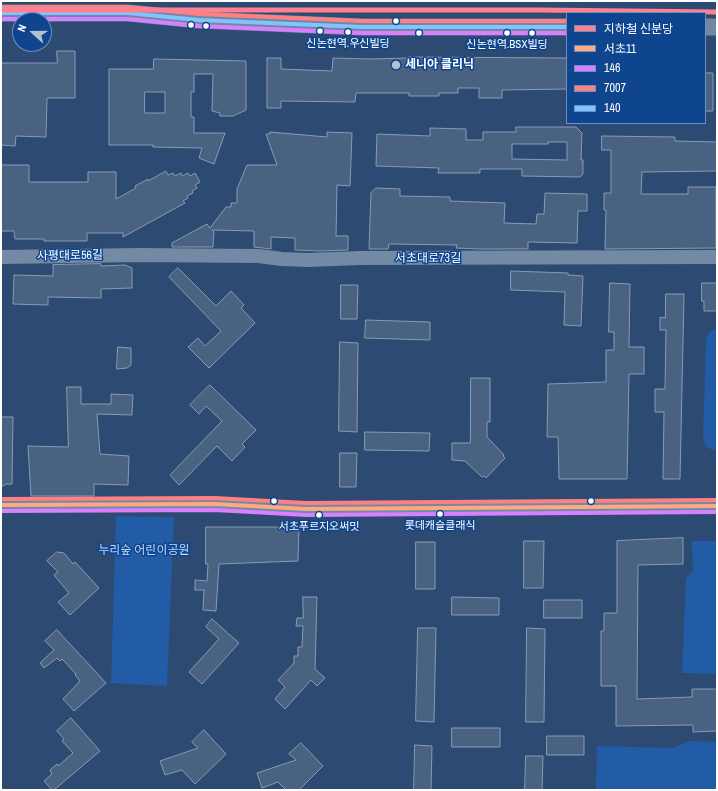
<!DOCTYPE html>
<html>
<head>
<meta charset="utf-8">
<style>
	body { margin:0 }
	#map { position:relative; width:718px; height:791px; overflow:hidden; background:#2c4a72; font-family:"Archivo Narrow","Noto Sans KR",sans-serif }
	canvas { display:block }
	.frame { position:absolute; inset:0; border:2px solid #fff; pointer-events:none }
	.legend { position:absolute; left:566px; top:12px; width:140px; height:112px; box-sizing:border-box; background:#0f458f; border:1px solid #6f8fbc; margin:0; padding:5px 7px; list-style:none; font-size:12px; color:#fff }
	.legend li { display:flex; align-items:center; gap:8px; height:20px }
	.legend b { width:20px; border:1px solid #6f8fbc }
	.north { position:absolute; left:12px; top:12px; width:40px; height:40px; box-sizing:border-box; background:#0f458f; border:1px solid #6f8fbc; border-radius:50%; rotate:291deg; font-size:11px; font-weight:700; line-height:16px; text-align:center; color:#fff }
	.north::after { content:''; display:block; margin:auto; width:14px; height:18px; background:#b5c0ce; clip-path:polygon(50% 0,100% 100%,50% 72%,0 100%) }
</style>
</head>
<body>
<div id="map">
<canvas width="718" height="791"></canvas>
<div class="frame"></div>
<ul class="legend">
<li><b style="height:5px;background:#ff8091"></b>지하철 신분당</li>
<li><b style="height:5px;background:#ffa980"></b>서초11</li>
<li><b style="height:5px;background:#d880ff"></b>146</li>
<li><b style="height:5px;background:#ff8080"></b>7007</li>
<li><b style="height:5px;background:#80c4ff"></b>140</li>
</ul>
<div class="north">N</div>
</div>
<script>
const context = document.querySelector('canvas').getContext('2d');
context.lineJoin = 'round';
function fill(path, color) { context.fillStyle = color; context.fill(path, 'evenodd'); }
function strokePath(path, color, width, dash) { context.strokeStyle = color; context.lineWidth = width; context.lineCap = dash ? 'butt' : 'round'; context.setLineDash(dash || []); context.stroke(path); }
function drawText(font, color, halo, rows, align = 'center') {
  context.font = font + ' "Archivo Narrow","Noto Sans KR",sans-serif'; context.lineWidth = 3; context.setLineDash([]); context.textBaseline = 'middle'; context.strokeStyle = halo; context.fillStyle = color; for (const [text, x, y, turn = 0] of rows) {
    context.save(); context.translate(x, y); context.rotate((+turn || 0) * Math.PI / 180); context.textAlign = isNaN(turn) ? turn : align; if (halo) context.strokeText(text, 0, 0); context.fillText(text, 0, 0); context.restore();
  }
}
fill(new Path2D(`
	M717,329V450C710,450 705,447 703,440L706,340C707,334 711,331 717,329Z
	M116,516L174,517L167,686L111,683Z
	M692,541H717V674L682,673L686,578L693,571Z
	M690,741L717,742V790H596L597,746L673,748Z`), '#225ca7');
const building = new Path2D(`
	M57,51H75V98H47L46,137L16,136L15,146L1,145V63H57Z
	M409,57L567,58V89L502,90V98H479V88H458V93H439V96H409V93H356L355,102L281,101V108H267V58H281V69L332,71L333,58L370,59L409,58Z
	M154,59L246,61V110L233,116H220V113L212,111L213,74H194V92H191V117H194V133H225L214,164L199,158L202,148L153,147V145H109V69H153ZM145,92H165V113H145Z
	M705,73H713V111H705Z
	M516,127H576L582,133L581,160H583V174L580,177L522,176V169H480V173H438L439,168L376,166L377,134L430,136V128L466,129V140H483V132H516ZM548,142H567V160L512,159V144H548Z
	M270,132L327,137V132L352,133L350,186L337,185L336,236H348V250L320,251L295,250V238L271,237V249L254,247V231L212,230L214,232L213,247H172V243L207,224L210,228L226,207H231V203H237V189L247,165H277L266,134H270Z
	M602,136L675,137V141L717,142V171L642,172L641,194H688V187H716V248L605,249L606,210H604V193H611V150H602Z
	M1,165H29V182H88V172H116V199L136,188L135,186L148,179V181L166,171L168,175L173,173L175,176L181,173L182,176L188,173L190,176L195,173L200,182L195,185L197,188L192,191L193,193L187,196L188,198L183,201L185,203L123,237V233H87V241H44V239H15L14,231H1Z
	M376,188L400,189V196L450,197V201L505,203L504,223L536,224L537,214H544L545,193L587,194V211H578L577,243L528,242V249H479L456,248L457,245L389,244L388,249H369L371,193Z
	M101,264V266L125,265L132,268V288L101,289V298L48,297V305L13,304L14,275L53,276V265Z
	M178,268L216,306L231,291L244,305L241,308L255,323L209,368L188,347L198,338L205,346L221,331L169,277Z
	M511,271L568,273V275L583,276L581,326L564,325L565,292L511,290Z
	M610,283L630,284L629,347H644V374H629L627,479H559L558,437H547L548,384L606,382V350H614V332H609Z
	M702,283H717V311H704V301H702Z
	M341,285H358L357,319H341Z
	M666,294H684L680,479H663L664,412H655V389H665L666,330H660V317L665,318Z
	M366,320L430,322V340L365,338Z
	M340,342L358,343L357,432L339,431Z
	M118,347L131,348V365L127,368L117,369Z
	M471,378H490V422H487V437L504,455L503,456L505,458L486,478L484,476L482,477L465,461L452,460V443H470Z
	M210,385L256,430L242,444L245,447L232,461L217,446L179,485L170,475L222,421L206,406L199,414L190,405Z
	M67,387H81V404H111V394L133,395L132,415L97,414L100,454L129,456L128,485L94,484V496H31L28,446L68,447Z
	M1,417H13L12,484H6L1,487Z
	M365,432L430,433L429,451L365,450Z
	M340,453H357L356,487H340Z
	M206,527H299L298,561L219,564L216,611L203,610L204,590H195V580L207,581L208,564H206Z
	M683,538V564L638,565L637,699L692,697V689H717V731L693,732V725L616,726V686H601V631H604V613H617V541Z
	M524,541H544L543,588H524Z
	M416,542H435V589H416Z
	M57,552L64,553L73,564L75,562L99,588L70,615L58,602L69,593L54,575L58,572L47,561Z
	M303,597H317L315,669L325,678L317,686L311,680L285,709L275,699L285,687L278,680L294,663V656H298V647H302L303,626H296L297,618H303Z
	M452,597L499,598V615H452Z
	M544,600H582V618H544Z
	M212,619L239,643L202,684L189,672L219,639L206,627Z
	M418,628H436L434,722L416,721Z
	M527,628L545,629L544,722H526Z
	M57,630L106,683L74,711L63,699L80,681L75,675L76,674L62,659L60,661L57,658L44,668L40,663L54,650L45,641Z
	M71,718L100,751L54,790H52L44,781L52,774L50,770L57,764L58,766L73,753L62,741L64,739L57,731Z
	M452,728H500V747H452Z
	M204,730L226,754L195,784L182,770L165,775L160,761L198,748L192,742Z
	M547,736H584V755H547Z
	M301,743L323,766L299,790H286L278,782L262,788L257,773L296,760L289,754Z
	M415,745L432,746L431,790H414Z
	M526,756H543L542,790H525Z`);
fill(building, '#496282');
strokePath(building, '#889bb4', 1);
strokePath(new Path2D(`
	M1,257L139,255L258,256L282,259L308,260L360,258L717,257
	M1,505L215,504L306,509L717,506`), '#738aa5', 14);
strokePath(new Path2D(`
	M1,13H128L199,20L363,27H567
	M705,27H717`), '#7387a5', 17);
strokePath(new Path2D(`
	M1,505L215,504L306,509L717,506`), '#ffa980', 4);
strokePath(new Path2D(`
	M1,19H128L199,26L363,33H567
	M1,511L215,510L306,515L717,512`), '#d880ff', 4);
strokePath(new Path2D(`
	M1,7H128L199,14L363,21H567
	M1,499L215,498L306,503L717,500`), '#ff8080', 4);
strokePath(new Path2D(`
	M1,13H128L199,20L363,27H567`), '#80c4ff', 4);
strokePath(new Path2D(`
	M1,10H539L717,12`), '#ff8091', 5);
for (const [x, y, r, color] of [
	[396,21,3.5,"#fff"],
	[191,25,3.5,"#fff"],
	[206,26,3.5,"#fff"],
	[320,31,3.5,"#fff"],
	[348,32,3.5,"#fff"],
	[419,33,3.5,"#fff"],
	[507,33,3.5,"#fff"],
	[532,33,3.5,"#fff"],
	[396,65,5,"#b5c0ce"],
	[274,501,3.5,"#fff"],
	[591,501,3.5,"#fff"],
	[440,514,3.5,"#fff"],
	[319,515,3.5,"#fff"]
]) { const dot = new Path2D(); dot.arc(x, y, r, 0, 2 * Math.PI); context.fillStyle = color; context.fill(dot); strokePath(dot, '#0f458f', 1.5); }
drawText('11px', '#fff', '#0f458f', [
	["신논현역.우신빌딩",348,44],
	["신논현역.BSX빌딩",507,45],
	["롯데캐슬클래식",440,526],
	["서초푸르지오써밋",319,527]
]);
drawText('bold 12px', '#fff', '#0f458f', [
	["세니아 클리닉",405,65]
], 'left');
drawText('12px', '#fff', '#0f458f', [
	["사평대로56길",70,256,-1],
	["서초대로73길",428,259]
]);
drawText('12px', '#bfdbfe', '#0f458f', [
	["누리숲 어린이공원",144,551]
]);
</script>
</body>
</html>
